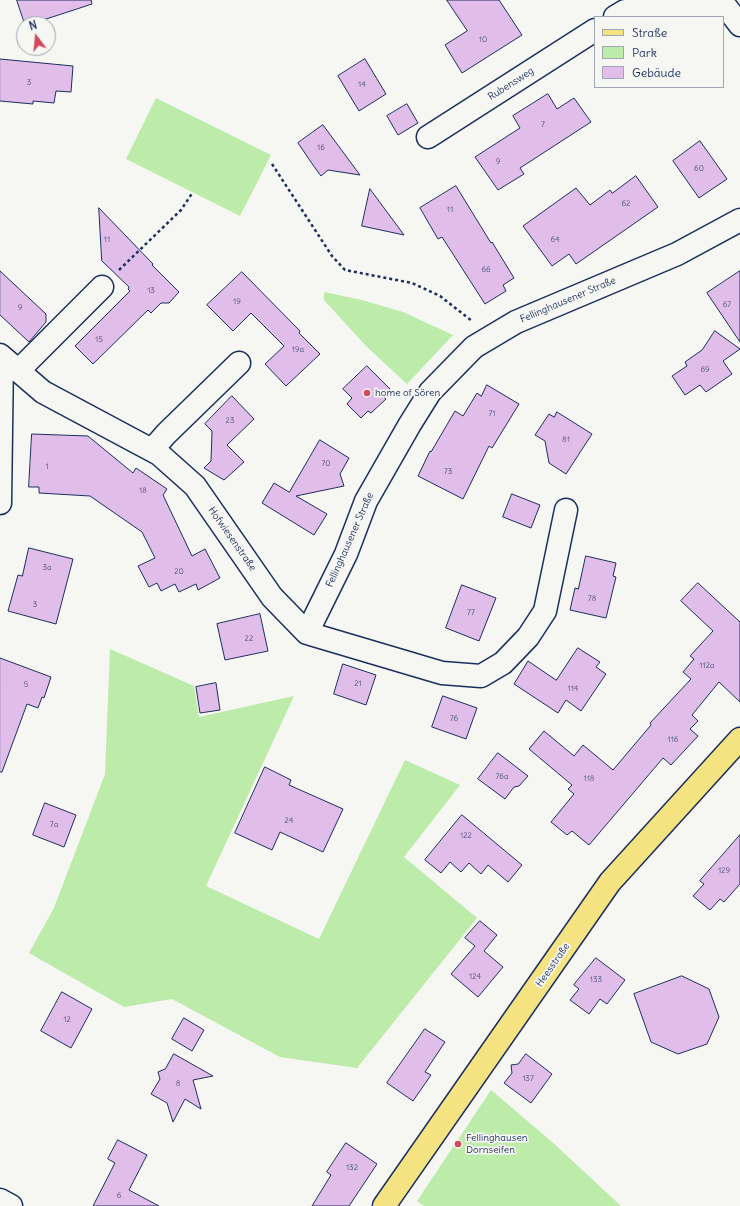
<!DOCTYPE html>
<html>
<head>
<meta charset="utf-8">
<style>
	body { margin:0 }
	#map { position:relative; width:740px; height:1206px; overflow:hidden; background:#f6f6f2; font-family:Delius,sans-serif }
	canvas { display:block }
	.legend { position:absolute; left:594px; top:16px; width:130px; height:72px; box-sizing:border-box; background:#f6f6f2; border:1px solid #9ea6b7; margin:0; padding:5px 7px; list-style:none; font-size:12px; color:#1b2f5e }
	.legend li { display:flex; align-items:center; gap:8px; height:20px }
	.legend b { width:20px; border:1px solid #9ea6b7 }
	.north { position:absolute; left:16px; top:16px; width:40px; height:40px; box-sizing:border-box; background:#f6f6f2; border:1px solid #9ea6b7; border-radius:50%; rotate:344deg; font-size:11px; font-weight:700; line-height:16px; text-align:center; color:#1b2f5e }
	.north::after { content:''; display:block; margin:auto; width:14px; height:18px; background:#d1495b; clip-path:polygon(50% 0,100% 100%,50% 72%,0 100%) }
</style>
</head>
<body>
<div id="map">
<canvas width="740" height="1206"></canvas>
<ul class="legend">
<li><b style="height:5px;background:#f5e382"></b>Straße</li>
<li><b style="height:11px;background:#bcebaa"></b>Park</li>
<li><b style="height:11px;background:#e1beea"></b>Gebäude</li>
</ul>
<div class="north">N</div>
</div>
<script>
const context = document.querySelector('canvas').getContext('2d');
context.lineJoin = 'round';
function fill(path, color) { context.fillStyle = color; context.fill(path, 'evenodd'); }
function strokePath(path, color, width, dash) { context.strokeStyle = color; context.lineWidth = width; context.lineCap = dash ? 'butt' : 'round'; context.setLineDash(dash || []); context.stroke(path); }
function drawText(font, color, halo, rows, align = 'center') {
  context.font = font + ' Delius,sans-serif'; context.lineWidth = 3.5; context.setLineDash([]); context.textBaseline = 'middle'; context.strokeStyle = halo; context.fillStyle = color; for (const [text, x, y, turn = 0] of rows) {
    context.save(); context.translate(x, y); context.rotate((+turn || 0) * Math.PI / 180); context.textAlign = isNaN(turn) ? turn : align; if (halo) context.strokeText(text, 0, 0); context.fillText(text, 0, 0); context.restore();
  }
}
fill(new Path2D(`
	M156,98L271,155L240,216L126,159Z
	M324,292L362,300L403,312L453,335L407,384L366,346L324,300Z
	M110,649L194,686L199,717L294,696L206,886L319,939L405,760L460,785L404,857L477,918L357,1068L280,1057L172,999L124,1007L29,953L54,908L105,774Z
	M491,1090L551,1141L621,1206H424L417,1201Z`), '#bcebaa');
const building = new Path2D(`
	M17,0H91L92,4L31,24H25Z
	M447,0H499L522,35L462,73L445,45L467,31Z
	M0,59L73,66L71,92L56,91L54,103L33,101V104L0,101Z
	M365,59L386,94L359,111L338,76Z
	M548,94L557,109L574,98L591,122L520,168L524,174L498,190L475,157L520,128L513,116Z
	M407,104L418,123L398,135L387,116Z
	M323,125L360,175L328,170L321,176L313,165L298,143Z
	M700,141L727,179L699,198L673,161Z
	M636,176L658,207L576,264L569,254L552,266L523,226L576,188L590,205L610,190L612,193Z
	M456,186L491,243L492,242L514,278L503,285L506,291L485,304L442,237L438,239L420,208Z
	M370,189L404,235L362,226Z
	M99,208L153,264L152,265L179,292L169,303H161L151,313L148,310L93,364L75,346L130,291L128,289L129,287L102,261Z
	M0,271L46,314V322L29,342L0,315Z
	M740,271V342L707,293Z
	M242,272L300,331L299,333L320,354L286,386L265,364L284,346L251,313L233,331L207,305Z
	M715,331L740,349L723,361L732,374L706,392L700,385L685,395L672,376L687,366L685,362L702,350Z
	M367,366L390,389L383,396L386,399L371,413L368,411L361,418L347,404L352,398L343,389Z
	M487,385L519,404L492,448L489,446L463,499L418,476L430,451L431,452L455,411L463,416L477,393L481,396Z
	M232,396L254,419L227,445L244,462L224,480L204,468L211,461L212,431L205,424Z
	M557,412L592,434L566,474L549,463L545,441L535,435L549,414L554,417Z
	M32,434L88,436L133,473L136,468L167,489L163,495L192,556L205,549L220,578L198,590L196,584L179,592L175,584L161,591L157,583L149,587L138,566L155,558L142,532L90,496L39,493V487H29Z
	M320,440L349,458L340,474L344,486L296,496L327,514L314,535L262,503L274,483L289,492Z
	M512,494L540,505L531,528L503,517Z
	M29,548L73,559L56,624L8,611L18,575L22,576Z
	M586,556L616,563L613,576L616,577L606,618L570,610L575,588L578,589Z
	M698,583L740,622V702L719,682L692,715L698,721L690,729L698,736L671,765L663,758L589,845L572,831L567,835L551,822L574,794L568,789L572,785L529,749L544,731L574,756L583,745L613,770L651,725L650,723L691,679L683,672L694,659L690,656L713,631L681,601Z
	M462,585L496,598L479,641L446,628Z
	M260,614L268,651L225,660L217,624Z
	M578,648L600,662L596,667L606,674L581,711L566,700L558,713L514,684L528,661L556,680Z
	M0,658L51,677L44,698L42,697L38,708L27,704L2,772H0Z
	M343,664L376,675L366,705L334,694Z
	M216,683L220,710L200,713L196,687Z
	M443,696L477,708L466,739L432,727Z
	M498,753L528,776L519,786L514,787L505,799L478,779Z
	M265,767L291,780L289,785L343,809L323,852L280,832L272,850L235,833Z
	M45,803L76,815L64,847L33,835Z
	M462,815L522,865L508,882L488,865L481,874L469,863L461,872L450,862L441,873L425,860Z
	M740,835V884L724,902L720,899L710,910L693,896L704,884L700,881Z
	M480,921L497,935L484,951L503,967L478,997L451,974L475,946L465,938Z
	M596,958L625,980L607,1004L600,999L589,1014L570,1000L579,989L574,985Z
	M682,976L709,989L719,1017L707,1044L678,1054L651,1042L634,994Z
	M62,992L92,1009L71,1048L41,1031Z
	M184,1018L204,1030L192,1051L172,1039Z
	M425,1029L445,1042L425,1072L431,1075L413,1101L387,1083Z
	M174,1054L213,1076L193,1080L201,1109L185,1099L173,1122L167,1103L151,1094L160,1079L158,1072L165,1069Z
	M526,1054L552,1074L531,1103L504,1083L512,1073L511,1065L518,1064Z
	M118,1140L147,1155L129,1190L159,1206H93L115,1163L108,1159Z
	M346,1143L377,1164L349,1206H312L331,1175L327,1172Z`);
fill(building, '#e1beea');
strokePath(building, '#1b2f5e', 1);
const minor = new Path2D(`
	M615,17L625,11L726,7L740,25
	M428,137L595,30
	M0,355L43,392L159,454L195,486L272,597L307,633L442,673L481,676L503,663L528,637L545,611L566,510
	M18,371L102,287
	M152,450L166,434L239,363
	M0,503L2,358
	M307,633L346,554L366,501L410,424L430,392L474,347L516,322L677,254L740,220
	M0,1200L11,1206`);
const major = new Path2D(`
	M384,1206L610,882L740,739`);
strokePath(minor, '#1b2f5e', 25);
strokePath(major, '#1b2f5e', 25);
strokePath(new Path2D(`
	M272,164L332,256L345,270L412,283L440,296L472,321
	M119,270L181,210L193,192`), '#1b2f5e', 2.5, [3, 3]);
strokePath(minor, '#f6f6f2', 22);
strokePath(major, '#f5e382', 22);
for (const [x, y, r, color] of [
	[367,393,4,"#d1495b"],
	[458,1144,4,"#d1495b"]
]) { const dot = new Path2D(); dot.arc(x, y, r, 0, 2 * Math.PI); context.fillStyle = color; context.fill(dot); strokePath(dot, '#f6f6f2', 1.5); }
drawText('8px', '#4c5381', null, [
	["10",483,40],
	["3",29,83],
	["14",362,85],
	["7",543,125],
	["16",321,148],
	["9",498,162],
	["60",699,169],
	["62",626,204],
	["11",450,210],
	["11",107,240],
	["64",555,240],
	["66",486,270],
	["13",151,291],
	["19",237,302],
	["67",727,305],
	["9",20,308],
	["15",99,340],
	["19a",298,350],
	["69",705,370],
	["71",492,414],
	["23",230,421],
	["81",566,440],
	["70",326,464],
	["1",47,467],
	["73",448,472],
	["18",143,491],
	["3a",47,568],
	["20",179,572],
	["78",592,599],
	["3",35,605],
	["77",471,613],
	["22",249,639],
	["112a",707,666],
	["21",358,684],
	["5",26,685],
	["114",573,689],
	["76",454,719],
	["116",673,740],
	["76a",502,777],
	["118",589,779],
	["24",289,821],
	["7a",54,825],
	["122",466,836],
	["129",724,871],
	["124",475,977],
	["133",596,980],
	["12",67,1020],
	["137",528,1079],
	["8",178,1084],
	["132",352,1168],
	["6",119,1196]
]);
drawText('10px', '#1b2f5e', '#f6f6f2', [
	["Rubensweg",511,84,-33],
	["Fellinghausener Straße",568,300,-23],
	["Hofwiesenstraße",232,539,55],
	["Fellinghausener Straße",350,540,-66],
	["Heesstraße",553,965,-55]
]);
drawText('10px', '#1b2f5e', '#f6f6f2', [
	["home of Sören",375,393],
	["Fellinghausen",466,1138],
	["Dornseifen",466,1150]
], 'left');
</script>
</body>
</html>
